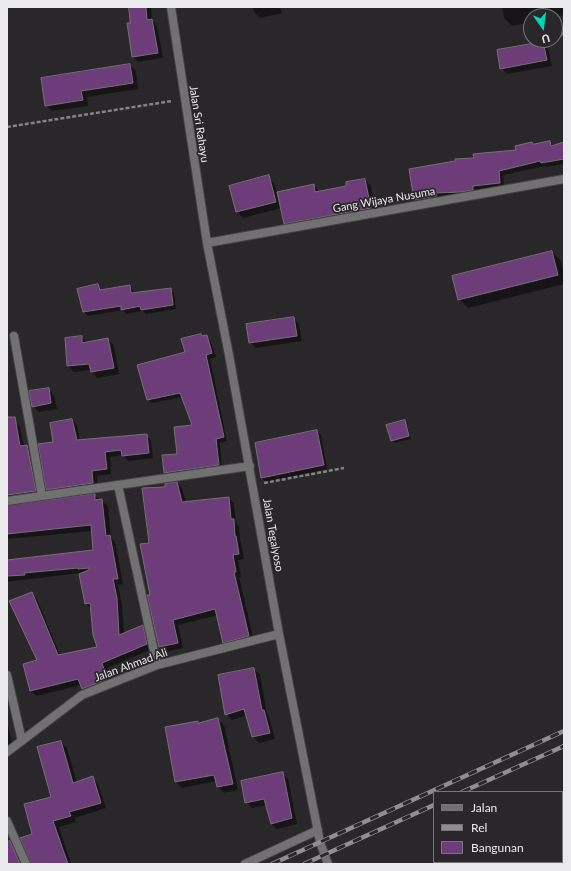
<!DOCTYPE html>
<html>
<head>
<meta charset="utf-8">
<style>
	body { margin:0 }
	#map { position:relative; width:571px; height:871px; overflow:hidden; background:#2a272a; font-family:Lato,sans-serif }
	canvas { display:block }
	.frame { position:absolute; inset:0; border:8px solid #eae9eb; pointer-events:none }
	.legend { position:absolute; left:433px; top:791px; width:130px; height:72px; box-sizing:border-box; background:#2a272a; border:1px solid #777577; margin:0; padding:5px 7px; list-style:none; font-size:12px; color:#eae9eb }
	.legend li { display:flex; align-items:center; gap:8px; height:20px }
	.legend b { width:20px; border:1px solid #777577 }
	.north { position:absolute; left:523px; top:8px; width:40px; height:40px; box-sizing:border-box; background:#2a272a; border:1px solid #777577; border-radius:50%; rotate:166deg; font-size:11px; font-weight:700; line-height:16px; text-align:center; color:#eae9eb }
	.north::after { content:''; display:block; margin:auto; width:14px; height:18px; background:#00d5b7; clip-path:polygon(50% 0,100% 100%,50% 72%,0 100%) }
</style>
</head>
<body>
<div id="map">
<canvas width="571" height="871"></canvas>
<div class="frame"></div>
<ul class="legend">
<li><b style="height:5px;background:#727172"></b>Jalan</li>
<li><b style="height:5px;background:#908e91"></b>Rel</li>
<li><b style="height:11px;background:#6c3d78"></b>Bangunan</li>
</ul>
<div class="north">U</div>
</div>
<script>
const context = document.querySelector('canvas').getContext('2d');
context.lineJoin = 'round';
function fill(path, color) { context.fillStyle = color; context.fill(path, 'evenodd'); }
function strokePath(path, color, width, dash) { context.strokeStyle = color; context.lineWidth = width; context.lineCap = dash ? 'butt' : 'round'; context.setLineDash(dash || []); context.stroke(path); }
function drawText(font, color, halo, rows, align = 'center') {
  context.font = font + ' Lato,sans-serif'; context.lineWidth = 3.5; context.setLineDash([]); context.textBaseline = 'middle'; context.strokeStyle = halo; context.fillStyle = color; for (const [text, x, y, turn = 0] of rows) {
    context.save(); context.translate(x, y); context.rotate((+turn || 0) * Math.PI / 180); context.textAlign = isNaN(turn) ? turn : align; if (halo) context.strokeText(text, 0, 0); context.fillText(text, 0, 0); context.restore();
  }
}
fill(new Path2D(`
	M130,7H151L152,20L157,26L163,58L138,62L133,56Z
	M253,7H280L282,13L260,18L254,12Z
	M502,7H564V15L555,17L531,16V22L512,26L504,18Z
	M543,43L548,49L552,66L507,74L501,68Z
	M130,65L136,71L138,89L87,97L88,106L52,111L46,105Z
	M549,142L554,146L564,144V168V164L546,167L545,166L503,175L504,188L477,190V194L466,196L440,197L441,200L420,204L415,200L475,159L517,151L532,143L534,144Z
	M268,177L274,183L277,193L313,185L319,191L347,187L365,180L371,186L376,214L291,229L285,223L281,208L243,218L237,212Z
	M552,252L561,261L564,274V284L468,308L459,299Z
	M98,285L103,291L129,286L133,290L134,294L170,289L174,293L176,309L146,314L143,311L126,314L123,310L88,316L84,312Z
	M293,318L299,324L302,341L256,348L250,342Z
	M201,335L203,337L206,336L210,340L216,357L210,359L227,441L220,443L222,469L169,476L165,472L178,455L193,426L182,397L152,403L148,399Z
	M82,337L87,343L108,339L114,345L119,374L97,378L91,370L74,372L68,366Z
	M48,389L54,395L57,409L39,412L33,406Z
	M72,420L77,425L80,441L146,435L151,440L153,458L128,461L123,455L110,457L111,474L97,476L98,488L52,494L47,489L55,443Z
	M404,421L407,424L411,439L394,443L391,440Z
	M15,422L20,427L24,446H27L32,451L40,496L7,498V423Z
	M317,431L321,435L327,469L266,482L262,478L256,443Z
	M177,483L182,488L186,502L229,498L234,503L236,523L239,526L240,541L241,542L244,559L238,560L241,577H239L254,641L229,647L224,642L218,615L178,625L183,648L165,652L160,647L149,596L151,595V543L166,488Z
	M94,495L108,506L111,537L115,542L123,584L118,585L122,604L124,634L142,626L148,631L152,649L107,668L112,685L88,694L82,689L81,685L37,696L31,691L24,665L38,661L32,593L37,599L60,655L98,648L91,609L86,604L80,573L7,582V561L94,551L92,531L7,539V507Z
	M254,669L260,675L267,714L269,717L275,739L259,743L253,737L247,715L232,720L226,714Z
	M218,719L224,725L238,790L224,793L218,787L217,781L182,788L176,782L197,722L199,724Z
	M7,720L12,744L7,745Z
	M61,742L67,748L77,783L93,778L98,784L106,808L75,818L76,822L59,827L71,864H32L34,834L52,797Z
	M282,773L288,779L297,824L277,829L271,824L267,805L252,808L246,802Z
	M7,835L9,842L16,848L23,864H7Z`), '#0007');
const building = new Path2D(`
	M129,7H146L147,20L152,19L158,53L132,57L127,23H130Z
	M543,42L547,60L500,69L497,50Z
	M130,64L133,83L81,91L83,100L45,106L41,78Z
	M550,141L551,146L564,142V159L541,163L540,161L499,171L500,183L473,186V190L461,192L436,193L437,196L414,200L409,169L455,161V159L474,158L473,154L516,150L515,146L532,142L533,144Z
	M269,175L276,202L236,212L229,186Z
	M365,179L371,208L284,224L277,192L314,184L315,192L346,186V182Z
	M552,251L558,275L458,300L452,276Z
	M98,284L100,290L130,285L131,293L171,288L173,305L141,310L140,306L121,310V306L83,312L77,289Z
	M294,317L297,336L249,343L246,324Z
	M201,334L202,336L207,335L212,353L206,355L224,437L216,439L219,465L164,473L162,455L177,454L174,427L192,425L180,393L147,400L137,365L185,352L181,339Z
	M82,336V343L108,338L114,368L91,372L89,364L67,366L65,338Z
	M49,388L51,403L32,407L29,391Z
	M7,417H15L20,446L27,445L36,491L7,495Z
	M72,419L77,440L147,434L149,453L122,456L121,450L105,452L107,469L92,471L93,483L46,490L38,444L53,442L50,423Z
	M405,420L409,436L391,441L386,425Z
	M317,430L324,465L261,478L255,443Z
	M177,482L182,502L229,497L231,519H234L235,536H236L239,554L233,555L236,572H234L249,636L223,643L215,609L173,620L178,643L159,647L147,595H150L140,544L149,543L142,488L165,487V484Z
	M95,494V500L102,499L106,536L110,535L118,579H113L117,598L119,635L143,625L147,644L102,663L107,679L82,689L78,679L30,691L23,664L37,660L9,601L32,592L58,655L97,647L93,635L90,603L85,604L79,574L89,570V568L78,569V568L24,573L25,575L7,576V560L93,550L91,525L7,534V506Z
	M254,668L262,710H264L270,733L252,737L244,709L225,715L218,675Z
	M218,718L233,784L217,787L214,775L175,782L165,727L198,721V723Z
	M61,741L73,783L93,776L101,803L69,812L71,816L53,821L68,864H31L20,838L32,834L24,804L51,797L37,747Z
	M283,772L292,818L271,824L264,799L245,803L241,781Z
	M10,841L20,864H7V842Z`);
fill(building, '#6c3d78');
strokePath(building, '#747275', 1);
const lane = new Path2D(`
	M555,33L564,31
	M7,501L250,466`);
const street = new Path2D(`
	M171,7L207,243L229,355L279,634L320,842L328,864
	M207,243L564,179
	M14,336L42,496
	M118,485L157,665
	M7,675L22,741
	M7,752L82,695L157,665L279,634
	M562,812H564
	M7,821L26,864
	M531,862V864
	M245,864L318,830`);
strokePath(lane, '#454245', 10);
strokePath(street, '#454245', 10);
strokePath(new Path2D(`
	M7,127L172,101
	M264,483L344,468`), '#848285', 2.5, [4, 2]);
strokePath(lane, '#727172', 8);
strokePath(street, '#727172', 8);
const rail = new Path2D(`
	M462,792L564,746
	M272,864L564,731
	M304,864L434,805`);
strokePath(rail, '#908e91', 4.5);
strokePath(rail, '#2a272a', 3, [9]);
drawText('11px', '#eae9eb', '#2a272a', [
	["Jalan Sri Rahayu",199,124,81],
	["Gang Wijaya Nusuma",384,200,-10],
	["Jalan Tegalyoso",273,535,80],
	["Jalan Ahmad Ali",131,665,-20]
]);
</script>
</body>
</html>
